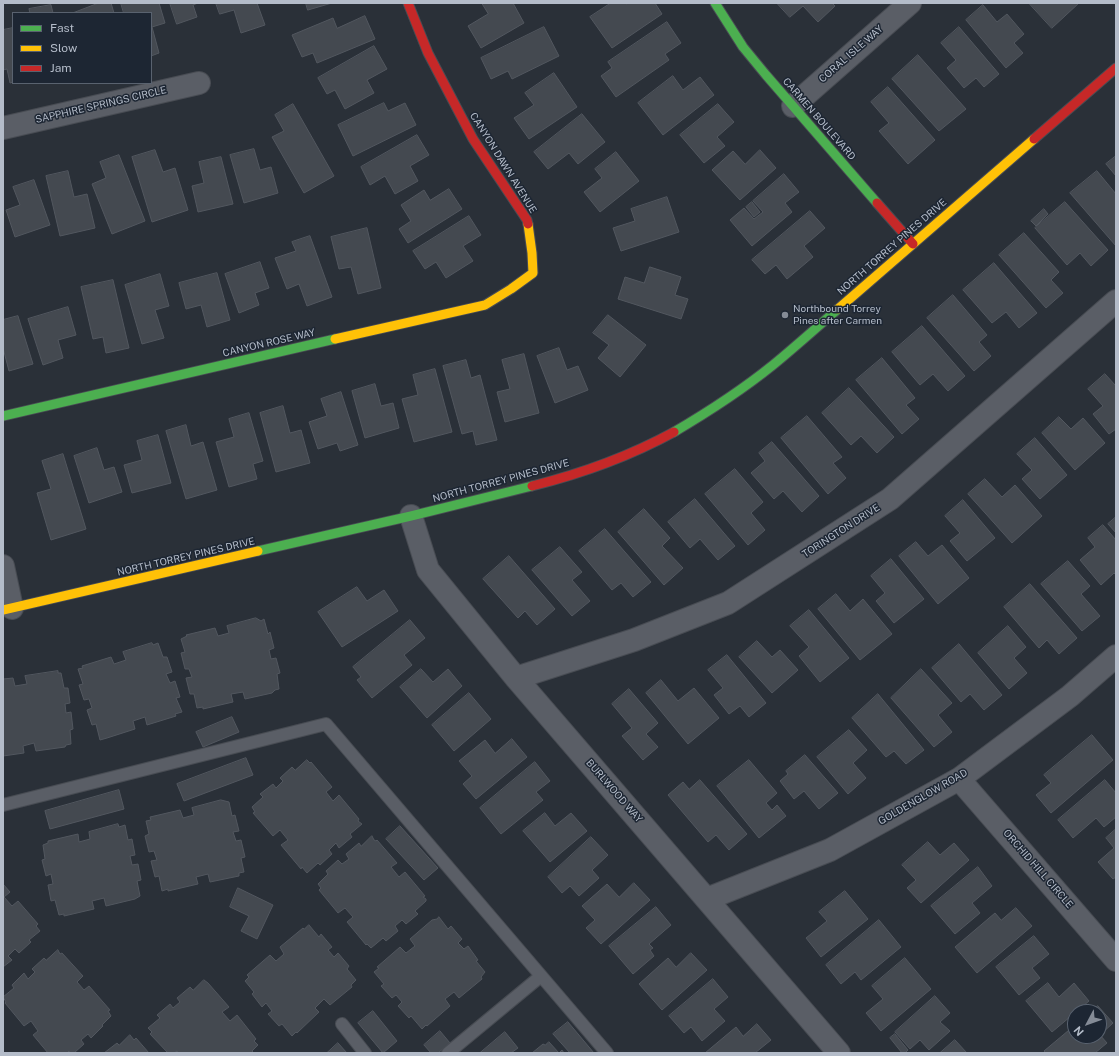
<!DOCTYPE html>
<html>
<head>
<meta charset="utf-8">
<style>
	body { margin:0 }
	#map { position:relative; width:1119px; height:1056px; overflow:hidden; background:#2a3038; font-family:"Public Sans",sans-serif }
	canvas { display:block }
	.frame { position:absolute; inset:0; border:4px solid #b4bcc9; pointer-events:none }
	.legend { position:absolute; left:12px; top:12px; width:140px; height:72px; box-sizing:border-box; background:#1d2633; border:1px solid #59626f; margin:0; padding:5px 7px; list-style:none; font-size:12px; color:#b4bcc9 }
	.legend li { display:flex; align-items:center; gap:8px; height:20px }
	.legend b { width:20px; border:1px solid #59626f }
	.north { position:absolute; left:1067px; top:1004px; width:40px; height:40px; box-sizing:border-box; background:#1d2633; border:1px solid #59626f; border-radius:50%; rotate:229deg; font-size:11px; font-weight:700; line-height:16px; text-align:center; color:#b4bcc9 }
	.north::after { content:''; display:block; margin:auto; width:14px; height:18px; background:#848b96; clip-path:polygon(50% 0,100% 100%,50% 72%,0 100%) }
</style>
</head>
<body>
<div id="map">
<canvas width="1119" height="1056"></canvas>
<div class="frame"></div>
<ul class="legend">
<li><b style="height:5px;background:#4caf50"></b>Fast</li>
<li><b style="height:5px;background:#ffc107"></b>Slow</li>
<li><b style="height:5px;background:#c62828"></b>Jam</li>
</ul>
<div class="north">N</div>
</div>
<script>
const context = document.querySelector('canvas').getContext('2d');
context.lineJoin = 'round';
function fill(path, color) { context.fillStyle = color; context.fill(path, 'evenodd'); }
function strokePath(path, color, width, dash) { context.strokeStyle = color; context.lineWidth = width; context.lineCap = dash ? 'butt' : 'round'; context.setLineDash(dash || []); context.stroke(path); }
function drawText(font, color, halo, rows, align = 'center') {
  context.font = font + ' "Public Sans",sans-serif'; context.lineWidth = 3; context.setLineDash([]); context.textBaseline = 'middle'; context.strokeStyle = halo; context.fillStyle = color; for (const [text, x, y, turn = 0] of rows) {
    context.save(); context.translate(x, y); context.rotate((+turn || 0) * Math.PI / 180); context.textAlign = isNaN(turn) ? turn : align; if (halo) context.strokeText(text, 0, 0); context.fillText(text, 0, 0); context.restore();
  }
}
const building = new Path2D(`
	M99,3H111L114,13H73Z
	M121,3H159L165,23L152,27L159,53L151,56V13H124Z
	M170,3H198L193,5L197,17L177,24Z
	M216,3H257L265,25L241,33L234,10L220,14Z
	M306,3H332L308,10Z
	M482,3H513L524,23L481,48L468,26L488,14Z
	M611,3H626V4L628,3H655L662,14L612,48L590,17Z
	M777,3H832L835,6L818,22L803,6L790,17Z
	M1029,3H1079L1052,28Z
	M51,5L53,13H30L29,9Z
	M983,5L997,22L1007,14L1024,34L1014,43L1023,53L1006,68L966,20Z
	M365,16L375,39L317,63L313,53L302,57L292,35L333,18L337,28Z
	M667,22L681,43L665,54L669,60L616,97L601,76L612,68L608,62Z
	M544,27L559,56L512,79L508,71L491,79L481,58Z
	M959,27L999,74L984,87L976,78L964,88L947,68L956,60L941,43Z
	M13,28V82L10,83L7,69L3,70V30Z
	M374,46L387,69L367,80L374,93L345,109L335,90L327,94L318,78Z
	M918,55L966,109L939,131L892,79Z
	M554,73L577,107L529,139L514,118L534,105L525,93Z
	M673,76L683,90L700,77L714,95L663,135L638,103Z
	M888,87L935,140L908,164L879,131L889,123L871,102Z
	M384,103L388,111L405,103L416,125L353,156L338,125Z
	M293,104L334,176L304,193L272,137L284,131L275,115Z
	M718,104L734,122L717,137L725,146L704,163L680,135Z
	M582,114L605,142L578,164L569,153L548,169L534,152Z
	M417,135L429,155L410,166L418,181L395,194L385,176L370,185L361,167Z
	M254,149L260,170L271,167L278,193L244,203L230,155Z
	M155,150L163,172L175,168L188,210L152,222L132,157Z
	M760,150L776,168L740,200L712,170L733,151L745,164Z
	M616,152L639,181L600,212L584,192L602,178L595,169Z
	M119,155L145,221L112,234L92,184L106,178L100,162Z
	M1116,156V176L1106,164Z
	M221,157L233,204L198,212L192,186L204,183L199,162Z
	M68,171L74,197L87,194L95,228L60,236L46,176Z
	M1097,171L1116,194V246L1070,193Z
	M784,174L799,192L785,203L792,212L752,246L730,220L744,208L754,219L763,212L753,201Z
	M34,180L50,225L15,237L6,210L20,205L13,187Z
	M449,189L462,209L408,243L399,229L411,221L401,205L424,190L430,200Z
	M667,197L679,232L621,251L613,228L635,221L631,209Z
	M752,202L760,212L754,217L746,207Z
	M1065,202L1108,250L1091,266L1080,253L1067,265L1035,228Z
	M1044,209L1048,214L1036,226L1031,221Z
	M810,211L825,228L804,246L813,257L787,279L776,265L765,274L752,260Z
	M469,216L481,235L463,246L473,261L446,278L436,262L425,269L413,251Z
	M367,228L381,288L358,294L351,267L339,269L331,237Z
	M1024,233L1059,272L1051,280L1063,293L1046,308L999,255Z
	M310,236L332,297L307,306L299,284L287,289L275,258L296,251L292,242Z
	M260,262L269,288L255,293L259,305L239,313L225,274Z
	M994,263L1037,313L1019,328L1006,312L992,323L963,290Z
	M650,267L681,277L675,295L688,299L681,319L618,299L625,277L644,283Z
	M217,273L230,320L207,327L201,305L186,309L179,283Z
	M160,274L169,306L155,310L164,338L142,344L125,285Z
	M113,280L129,348L106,353L103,337L93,339L81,287Z
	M953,295L987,335L979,342L991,356L974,371L927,318Z
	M68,307L76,335L58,340L63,358L43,365L28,319Z
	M608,315L646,345L620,377L598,358L609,345L593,333Z
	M18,316L33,364L9,371L3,348V320Z
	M922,326L965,376L948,391L933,374L920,385L892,352Z
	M559,348L567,370L578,366L588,390L555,403L537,356Z
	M524,354L539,413L505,422L497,392L510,389L502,360Z
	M882,358L915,398L906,405L919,419L902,434L856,380Z
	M466,360L471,378L480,375L497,440L476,445L473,431L462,434L443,366Z
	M435,369L452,432L414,442L402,399L418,395L413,375Z
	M1105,374L1116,386V429L1109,434L1093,414L1103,406L1088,389Z
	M375,384L381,406L393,403L399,428L365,438L352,391Z
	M849,388L894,437L877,453L861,436L851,445L822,413Z
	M341,392L358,445L340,451L337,443L318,449L309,422L327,416L321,399Z
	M283,406L290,433L301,430L310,463L276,472L260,413Z
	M249,413L263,461L253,464L257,479L229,487L216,442L234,437L229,419Z
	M807,416L842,457L833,463L846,478L828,494L781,438Z
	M1059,417L1071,429L1083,418L1105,443L1075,470L1042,433Z
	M186,425L191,446L203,442L217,490L186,499L166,431Z
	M158,435L171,483L132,493L124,465L142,460L137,441Z
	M1035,438L1067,475L1040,499L1022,479L1032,470L1017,454Z
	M772,442L819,496L802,512L783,491L774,499L751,473L765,461L759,453Z
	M97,448L104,470L114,467L122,492L89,503L74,456Z
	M63,454L86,529L51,540L37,493L51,489L42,461Z
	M735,469L763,502L751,513L765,530L748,545L705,494Z
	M985,479L1002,497L1015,485L1042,516L1012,543L968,494Z
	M695,499L735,546L718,560L700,539L690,548L668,522Z
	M963,500L995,538L967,561L950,541L960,533L945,516Z
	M644,509L670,538L662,546L683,568L664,585L618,532Z
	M1116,517V533L1108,524Z
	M1103,525L1116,540V575L1114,573L1101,585L1080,560L1095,547L1088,538Z
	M605,529L651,582L633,597L621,583L612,590L579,551Z
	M916,542L928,556L942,545L969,578L938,604L899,556Z
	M560,547L582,572L572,580L590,601L572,616L532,570Z
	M509,556L555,609L537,625L525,611L518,618L483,579Z
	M891,559L924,599L894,623L876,601L885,593L871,576Z
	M1068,561L1090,586L1081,594L1100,616L1082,631L1041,584Z
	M1030,584L1077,638L1059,654L1047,640L1039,648L1004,607Z
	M357,587L367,601L384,590L398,611L342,647L318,612Z
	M836,594L850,611L863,599L892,634L860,660L818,609Z
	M809,610L849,658L820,682L799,656L809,647L790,626Z
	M256,618L261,621L264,619L268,634L270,632L274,648L269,650L271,659L276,658L280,673L277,674L279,689L275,690L272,693L245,699L243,692L231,694L233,702L203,709V707L197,708L194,694H190L186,678L192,677L189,669H185L181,653L185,652L181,639L187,636L186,635L215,628L218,636L229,633L227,626Z
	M410,620L425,638L404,655L412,665L372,698L357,680L361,677L353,667Z
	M1008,626L1026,647L1014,658L1027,673L1009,689L978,653Z
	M757,641L772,657L780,650L798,670L772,693L739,657Z
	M152,643L153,645L158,643L163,657H167L172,672L166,674L170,683L175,681L180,697L176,698L182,712L175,714L176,716L147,725L145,717L133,721L135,729L107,738L100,740L96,724L92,725L87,710L92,708L89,699L84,700L79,685L83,684L78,669L83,668L82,666L111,657L114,664L126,660L123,652Z
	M959,644L1002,695L984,710L970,694L961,702L932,668Z
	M727,655L766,703L749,717L740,706L729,714L714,695L723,688L708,670Z
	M421,669L433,682L448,669L462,686L427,718L400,687Z
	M921,669L952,703L938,715L952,732L934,747L891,698Z
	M58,671V673H61L64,688H68L70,703L65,704L66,713L71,712L73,729L70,730L71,744L66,745L65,747L36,751L34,743L23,746L24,753L3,756V679L13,678L15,686L27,684L25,676Z
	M661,680L678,701L694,688L719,718L688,744L646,693Z
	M629,689L658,723L646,734L658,747L643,760L622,736L632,728L612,704Z
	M469,693L491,719L454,751L432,725Z
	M878,694L924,750L906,764L894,751L886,757L852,718Z
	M232,717L239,732L203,747L196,732Z
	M849,730L867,750L853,763L866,778L848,794L817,757Z
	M1092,735L1113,760L1051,813L1036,795L1051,783L1044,775Z
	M512,739L527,757L476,799L463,784L472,776L459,761L485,740L495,753Z
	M805,755L838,793L819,809L804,791L794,799L780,781L788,774L786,771Z
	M246,758L253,775L184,801L177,784Z
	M307,760L310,763L311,762L332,787L326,792L333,801L339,795L359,819L358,821L362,824L350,834L352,837L339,848L336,843L329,850L332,854L320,865L318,863L307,873L302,867L301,869L281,845L288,840L280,830L273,836L253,813L255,812L252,807L263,797L260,794L273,784L276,788L283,781L280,778L292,767L295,770Z
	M749,760L777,793L766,803L772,810L777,805L786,816L759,838L717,786Z
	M535,762L550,781L536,792L543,800L501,834L480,808Z
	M700,780L747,834L729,850L716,835L708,842L668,795L683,782L689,789Z
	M1105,780L1116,793V817L1104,827L1096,818L1073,838L1058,820Z
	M119,790L124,809L50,829L45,811Z
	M221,800L229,802L232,816L235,815L239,831L233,832L236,841L241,840L245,857L241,858L244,872L239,873V876L210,882L208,874L196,877L198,884L168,891V889L162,891L159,876L155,877L151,861L157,860L154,851L149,852L145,836L149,834L146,821L151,820L150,817L180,810L183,818L194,815L192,808Z
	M545,813L555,826L571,813L587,831L550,862L523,831Z
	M118,824L119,827L125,825L128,840L132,839L135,855L130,856L132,865L138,864L141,880L137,881L140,896L135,899L106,906L104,898L92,901L94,909L64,916V914L59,915L55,900L51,901L48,885L53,884L51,874L46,876L42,860L45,859L43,845L48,843V841L78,834L79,842L90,839L89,832Z
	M400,826L438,868L424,880L386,839Z
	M1116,829V877L1113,879L1098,862L1114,848L1106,838Z
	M372,836L374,840L376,841L377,840L397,863L391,867L399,877L405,872L425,896L423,897L426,899V901L415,911L418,914L406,924L402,920L395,926L398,931L386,941L383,938L371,948L367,944L366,945L347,922L353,917L345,908L338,913L319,890L321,888L318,884L328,874L326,871L338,860L342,864L349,859L346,854L359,843L361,846Z
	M591,837L608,855L592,870L599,878L579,896L570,886L562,893L548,877Z
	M928,842L940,855L954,843L969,860L921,903L907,888L916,880L902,865Z
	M978,867L992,886L972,903L980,913L955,934L931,906Z
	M634,883L650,900L601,944L586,928L595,920L582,906L607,884L619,897Z
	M3,884L10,892L4,897L12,906L18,901L38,924L36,926L40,931L29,940L31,942L19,953L15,949L8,956L12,960L3,967Z
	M238,888L273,905L257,939L241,931L249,916L230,907Z
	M845,891L868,919L821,957L806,938L827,921L819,912Z
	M656,907L671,925L649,944L653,948L650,950L654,956L633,974L609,946Z
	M1016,908L1032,926L977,973L955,947L995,913L1001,920Z
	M439,917L448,929L451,926L462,939L458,943L464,949L468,946L478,960L476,961L485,972L481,977L482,979L459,998L454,992L445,999L450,1006L427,1026L426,1025L422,1029L411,1016L409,1018L398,1006L402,1002L396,995L392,998L381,986L384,984L374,972L379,968L377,967L400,947L406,953L415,946L410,939L432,920L437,919Z
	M879,920L901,947L861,980L855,972L841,984L826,965Z
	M309,925L319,937L321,934L332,947L328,950L334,957L338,953L349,966L347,969L356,980L351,985L352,987L330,1005L324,999L315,1008L319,1012L297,1033L296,1032L292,1036L282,1024L279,1026L268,1014L272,1011L266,1003L262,1007L252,994L254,992L245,981L249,977L247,975L270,955L276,961L284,954L280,947L303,928L304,929Z
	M1034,936L1049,954L1032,968L1040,978L1019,995L996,967Z
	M58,950L60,954L62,953L83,976L77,982L84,990L89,986L110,1010L108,1011L111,1016L102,1025L103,1026L91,1038L88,1034L81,1040L84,1044L74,1053H70L69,1051L67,1053H48L33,1035L38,1031L31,1021L24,1026L5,1003L6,1002L3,997L14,988L12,985L24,973L28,979L35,972L32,969L44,958L46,960Z
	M691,953L707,970L662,1010L639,984L668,958L676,967Z
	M905,958L931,989L881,1031L866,1013L883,999L872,986Z
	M713,979L728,997L714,1009L725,1021L702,1041L691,1027L684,1033L669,1016Z
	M204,980L208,983L229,1007L222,1012L230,1021L237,1015L256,1039L254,1041L258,1045L252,1051L254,1053H178L177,1051L174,1053H168L150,1034L152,1032L148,1028L160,1018L157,1015L170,1004L173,1008L180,1002L177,998L190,987L193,990Z
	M1048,983L1059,997L1074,983L1089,1001L1052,1032L1026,1001Z
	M935,996L950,1013L940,1022L950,1031L929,1050L920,1040L910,1049L895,1032Z
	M1098,1006L1113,1023L1100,1035L1107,1043L1095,1053H1046L1044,1051L1075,1025V1036H1099V1012H1091Z
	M373,1011L397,1041L383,1053L358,1023Z
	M568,1022L594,1053H570L553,1034Z
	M757,1024L771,1040L755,1053H705L736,1027L743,1036Z
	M440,1031L450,1043L438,1053H431L424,1045Z
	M505,1032L518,1048L511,1053H480Z
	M895,1034L908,1050L905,1053H902L890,1038Z
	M130,1035L134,1040L136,1038L149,1053H104L117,1043L119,1045Z
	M955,1040L967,1053H940Z
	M549,1042L559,1053L562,1050L564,1053H532L543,1044L545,1045Z
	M338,1043L347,1053H327Z`);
fill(building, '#444950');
strokePath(building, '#52575f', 1);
const lane = new Path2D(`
	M3,805L326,724L607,1053
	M342,1024L365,1053
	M448,1053L541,976`);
const street = new Path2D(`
	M793,106L910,3
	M3,128L199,83
	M411,516L428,570L516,678L839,1053
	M3,566L12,608
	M516,678L634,640L728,603L890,499L1116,301
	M959,779L1116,960
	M707,899L830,850L959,779L1070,696L1116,656`);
const fast = new Path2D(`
	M715,3L743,47L766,75L877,203
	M3,416L335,339
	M674,432C708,412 742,390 773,365C795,347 816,328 838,309
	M258,551L411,516L532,486`);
const slow = new Path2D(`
	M838,309L1034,139
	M335,339L485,305L511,289L533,273L532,253L528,224
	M3,610L258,551`);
const jam = new Path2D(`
	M408,3L428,53L473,139L527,220L528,224
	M1034,139L1116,68
	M877,203L913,244
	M532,486C580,474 630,456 674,432`);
strokePath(lane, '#484c53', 14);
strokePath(street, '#484c53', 24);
strokePath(fast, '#484c53', 11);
strokePath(slow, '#484c53', 11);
strokePath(jam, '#484c53', 11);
strokePath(lane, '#5a5e66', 12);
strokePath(street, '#5a5e66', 22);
strokePath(fast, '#4caf50', 9);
strokePath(slow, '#ffc107', 9);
strokePath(jam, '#c62828', 9);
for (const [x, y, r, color] of [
	[785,315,4,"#848b96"]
]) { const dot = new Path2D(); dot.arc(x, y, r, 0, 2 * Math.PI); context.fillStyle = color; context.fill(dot); strokePath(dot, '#1d2633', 1.5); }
drawText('10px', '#b4bcc9', '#1d2633', [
	["CORAL ISLE WAY",851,54,-41],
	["SAPPHIRE SPRINGS CIRCLE",101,105,-13],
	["CARMEN BOULEVARD",819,119,49],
	["CANYON DAWN AVENUE",503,163,58],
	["NORTH TORREY PINES DRIVE",892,247,-41],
	["CANYON ROSE WAY",269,343,-13],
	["NORTH TORREY PINES DRIVE",501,481,-15],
	["TORINGTON DRIVE",841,531,-33],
	["NORTH TORREY PINES DRIVE",186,557,-13],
	["BURLWOOD WAY",614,791,49],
	["GOLDENGLOW ROAD",923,797,-30],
	["ORCHID HILL CIRCLE",1038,869,49]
]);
drawText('10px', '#b4bcc9', '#1d2633', [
	["Northbound Torrey",793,309],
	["Pines after Carmen",793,321]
], 'left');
</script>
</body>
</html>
